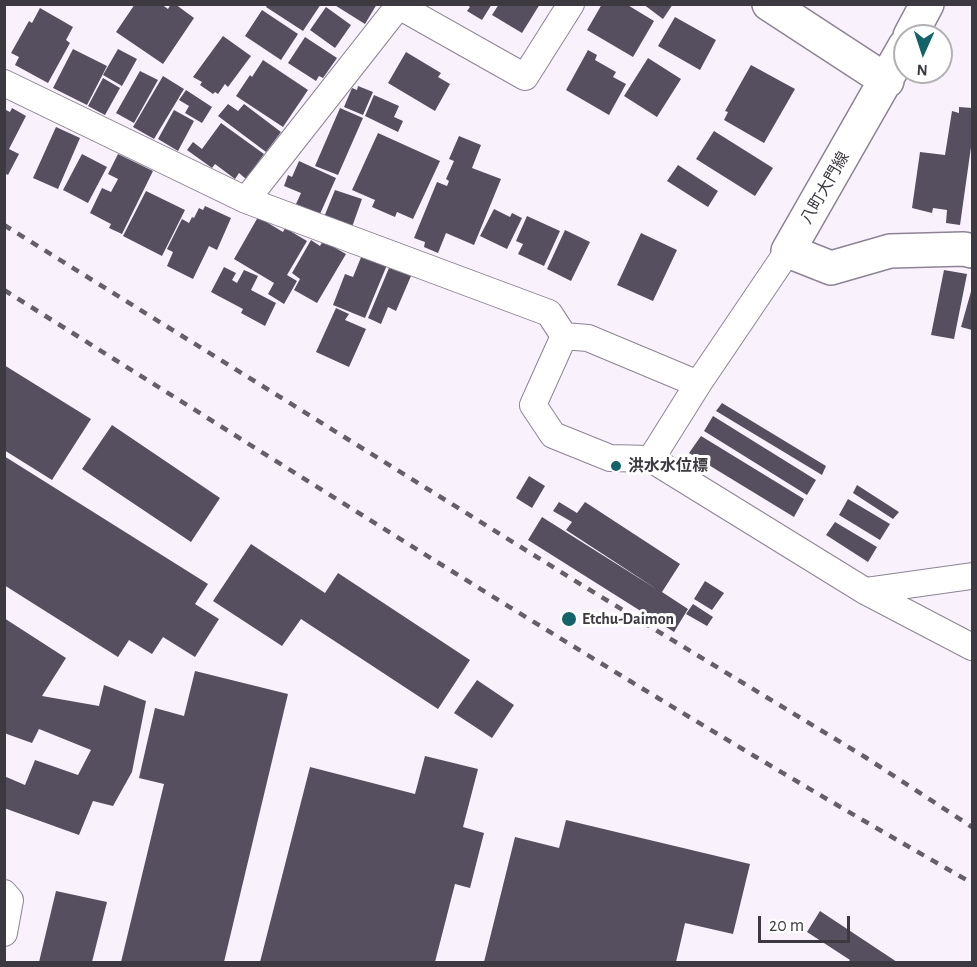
<!DOCTYPE html>
<html>
<head>
<meta charset="utf-8">
<style>
	body { margin:0 }
	#map { position:relative; width:977px; height:967px; overflow:hidden; background:#f9f2fd; font-family:"Alegreya Sans",sans-serif }
	canvas { display:block }
	.frame { position:absolute; inset:0; border:6px solid #3d3940; pointer-events:none }
	.north { position:absolute; left:893px; top:24px; width:60px; height:60px; box-sizing:border-box; background:#fff; border:2px solid #b1b0b3; border-radius:50%; rotate:183deg; font-size:16px; font-weight:700; line-height:24px; text-align:center; color:#3d3940 }
	.north::after { content:''; display:block; margin:auto; width:21px; height:27px; background:#136368; clip-path:polygon(50% 0,100% 100%,50% 72%,0 100%) }
	.scale { position:absolute; left:758px; top:916px; width:92px; height:27px; box-sizing:border-box; border:3px solid #3d3940; border-top:0; padding-left:8px; font-size:18px; line-height:21px; white-space:nowrap; color:#3d3940; -webkit-text-stroke:4px #fff; paint-order:stroke }
</style>
</head>
<body>
<div id="map">
<canvas width="977" height="967"></canvas>
<div class="frame"></div>
<div class="north">N</div>
<div class="scale">20 m</div>
</div>
<script>
const context = document.querySelector('canvas').getContext('2d');
context.lineJoin = 'round';
function fill(path, color) { context.fillStyle = color; context.fill(path, 'evenodd'); }
function strokePath(path, color, width, dash) { context.strokeStyle = color; context.lineWidth = width; context.lineCap = dash ? 'butt' : 'round'; context.setLineDash(dash || []); context.stroke(path); }
function drawText(font, color, halo, rows, align = 'center') {
  context.font = font + ' "Alegreya Sans","Noto Sans JP",sans-serif'; context.lineWidth = 6; context.setLineDash([]); context.textBaseline = 'middle'; context.strokeStyle = halo; context.fillStyle = color; for (const [text, x, y, turn = 0] of rows) {
    context.save(); context.translate(x, y); context.rotate((+turn || 0) * Math.PI / 180); context.textAlign = isNaN(turn) ? turn : align; if (halo) context.strokeText(text, 0, 0); context.fillText(text, 0, 0); context.restore();
  }
}
fill(new Path2D(`
	M135,4H161L168,9L171,4H175L194,18L163,64L116,32Z
	M268,4H321L303,31L266,7Z
	M333,4H377L365,24Z
	M466,4H492L482,20L467,11L470,7Z
	M499,4H540L522,33L492,15Z
	M602,4H626L654,21L633,57L587,30Z
	M643,4H673L663,19Z
	M326,7L351,25L335,48L310,30Z
	M40,8L73,27L66,40L70,43L48,83L15,65L19,57L11,53L29,21L32,23Z
	M262,10L298,34L281,60L245,36Z
	M675,17L716,40L700,70L658,46Z
	M223,36L251,56L228,87L225,84L218,94L215,92L213,94L200,85L202,82L193,77Z
	M305,37L337,58L323,78L319,76L316,81L288,63Z
	M73,49L107,66L87,105L53,88Z
	M118,49L137,59L122,86L103,75Z
	M588,50L597,55L595,60L616,72L613,77L626,84L609,115L566,90Z
	M406,52L441,73L438,77L450,84L435,111L388,83Z
	M648,58L681,79L657,117L624,96Z
	M263,60L308,90L283,127L236,96L250,75L252,77Z
	M751,65L795,89L764,143L724,120L728,112L725,111Z
	M140,71L158,80L134,123L116,113Z
	M163,76L184,89L154,139L133,127Z
	M103,78L120,88L105,115L88,106Z
	M358,86L373,92L363,115L344,107L352,88L357,90Z
	M186,90L212,107L202,123L185,113L189,106L179,100Z
	M374,95L399,106L394,117L403,121L398,132L365,116Z
	M228,104L238,111L244,104L281,132L266,152L218,116Z
	M959,107L972,108V140L960,225L946,223L947,210L933,208L932,213L912,208L920,152L945,155L952,111L959,113Z
	M12,108L26,116L9,149L19,154L8,175L4,173V109L10,112Z
	M340,108L363,118L338,175L315,166Z
	M174,110L194,121L178,151L158,139Z
	M221,123L264,154L246,179L239,173L235,179L215,164L212,168L187,150L193,142L202,149Z
	M56,127L80,138L58,189L33,178Z
	M714,131L773,168L755,196L696,159Z
	M378,133L440,161L413,219L397,212L395,217L372,207L375,200L352,190Z
	M459,136L481,145L472,168L501,179L474,245L446,233L438,253L424,247L425,242L414,238L437,182L447,186L449,181L446,179L454,161L449,159Z
	M82,154L107,167L88,203L63,190Z
	M118,154L153,171L122,234L109,228L111,224L90,213L102,188L111,192L118,179L108,174Z
	M299,161L336,178L320,214L296,204L301,193L284,186L288,175L292,177Z
	M678,165L718,191L708,207L667,181Z
	M335,190L362,199L352,227L324,217Z
	M146,191L185,210L162,256L123,236Z
	M205,206L231,218L217,250L209,246L193,279L167,266L173,252L167,249L182,219L189,223L192,217L194,218L199,208L203,210Z
	M494,209L510,217L512,213L522,218L507,249L480,236Z
	M527,216L560,231L544,266L518,254L523,244L516,241Z
	M258,217L283,232L285,228L307,241L287,275L297,281L284,304L268,294L274,283L234,259Z
	M565,230L590,242L571,281L547,269Z
	M641,233L677,250L653,301L617,285Z
	M311,240L320,246L323,241L346,254L317,303L294,290L300,279L292,273Z
	M362,255L387,265L365,318L333,305L345,274L353,277Z
	M224,267L236,273L232,280L237,283L244,270L258,276L251,290L276,303L265,326L241,313L243,309L211,292Z
	M389,268L411,276L396,311L388,307L381,324L368,318Z
	M944,270L967,274L954,339L931,335Z
	M972,288V330L961,327Z
	M336,308L349,314L345,320L366,329L349,367L316,352Z
	M4,365L91,419L52,480L4,450Z
	M722,403L826,466L822,475L716,411Z
	M713,416L816,480L807,495L704,431Z
	M112,425L220,498L191,542L82,469Z
	M701,436L804,499L794,517L689,453Z
	M4,456L208,584L195,604L219,619L195,657L163,637L152,654L129,640L118,657L4,585Z
	M529,476L545,486L532,508L516,498Z
	M857,485L899,512L893,519L853,493Z
	M848,499L890,524L880,540L839,515Z
	M559,502L577,513L585,502L680,564L662,592L688,609L674,632L528,540L542,517L658,590L566,530L572,522L553,511Z
	M835,522L877,547L868,562L826,535Z
	M251,544L325,593L338,573L470,660L438,709L301,619L282,646L213,601Z
	M705,581L724,593L712,610L694,599Z
	M693,604L713,617L707,626L686,614Z
	M4,618L66,658L42,696L99,706L104,685L146,701L132,772L113,806L93,801L79,835L4,808V776L25,785L35,760L78,775L91,750L39,729L32,743L4,733Z
	M195,671L288,694L224,962H121L164,784L139,778L155,708L184,716Z
	M477,680L514,705L492,738L454,713Z
	M425,756L478,769L463,827L484,833L470,888L455,884L435,962H260L310,767L415,794Z
	M566,820L750,864L733,934L685,923L676,962H484L515,837L559,848Z
	M56,891L107,902L92,962H39Z
	M820,911L897,962H848L850,960L807,932Z`), '#564f60');
const street = new Path2D(`
	M399,6L525,77L571,4
	M4,83L246,200L549,313L564,336L588,338L698,384
	M246,200L400,4
	M564,336L533,405L553,435L610,458L651,459L865,591L972,647
	M651,459L698,384L788,251
	M865,591L972,576
	M4,893L10,900L4,933`);
const secondary = new Path2D(`
	M769,4L887,81
	M910,36L927,4
	M905,46L788,251L831,268L890,251L964,249L972,251`);
strokePath(street, '#8d8394', 28);
strokePath(secondary, '#8d8394', 36);
strokePath(street, '#fff', 26);
strokePath(secondary, '#fff', 33);
strokePath(new Path2D(`
	M4,225L585,587L865,757L972,827
	M4,290C325,491 643,696 972,883`), '#656068', 4.5, [8, 8]);
for (const [x, y, r, color] of [
	[616,466,6,"#136368"],
	[569,619,8,"#136368"]
]) { const dot = new Path2D(); dot.arc(x, y, r, 0, 2 * Math.PI); context.fillStyle = color; context.fill(dot); strokePath(dot, '#fff', 2); }
drawText('16px', '#3d3940', '#fff', [
	["八町大門線",825,188,-60]
]);
drawText('bold 16px', '#3d3940', '#fff', [
	["洪水水位標",628,466],
	["Etchu-Daimon",582,619]
], 'left');
</script>
</body>
</html>
